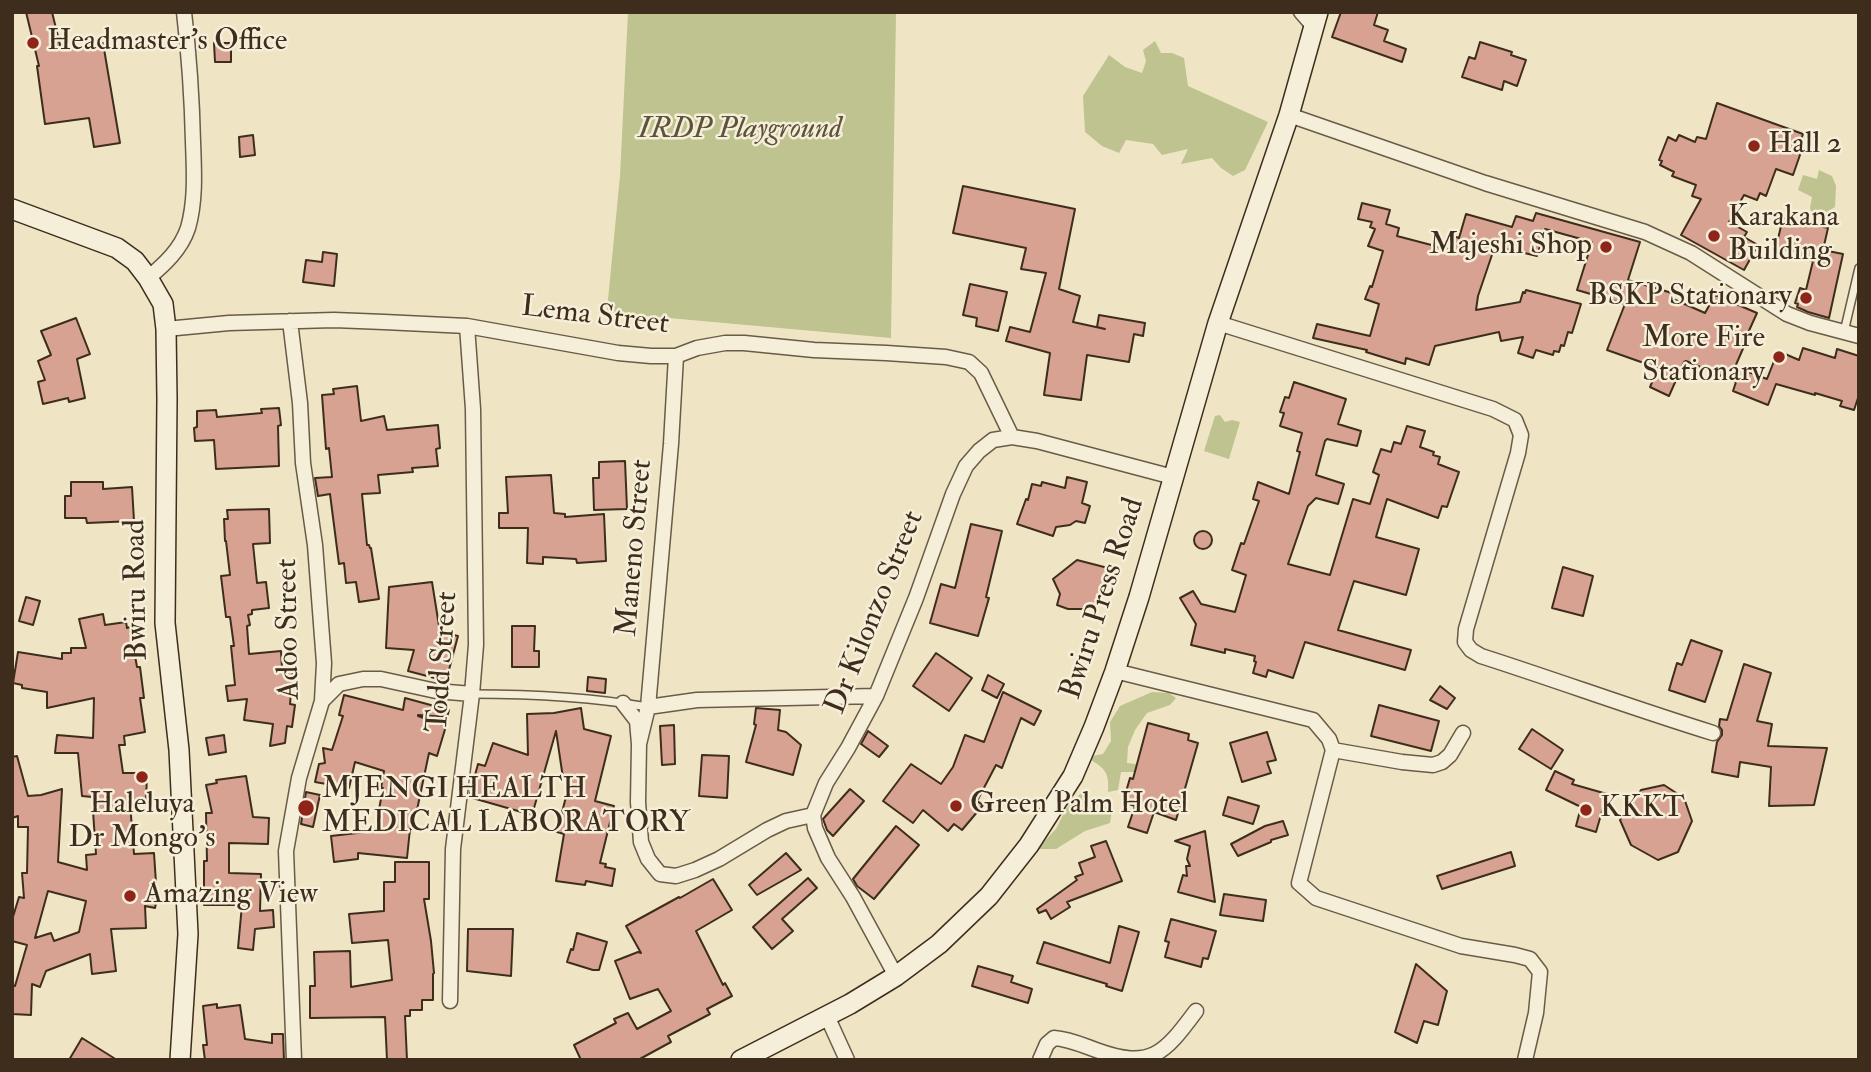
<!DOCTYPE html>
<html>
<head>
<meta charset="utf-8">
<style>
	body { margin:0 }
	#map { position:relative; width:1871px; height:1072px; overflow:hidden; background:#efe5c4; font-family:"IM FELL Double Pica",serif }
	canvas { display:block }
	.frame { position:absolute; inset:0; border:14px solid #3e2d1d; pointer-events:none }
</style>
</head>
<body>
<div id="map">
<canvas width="1871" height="1072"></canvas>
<div class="frame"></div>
</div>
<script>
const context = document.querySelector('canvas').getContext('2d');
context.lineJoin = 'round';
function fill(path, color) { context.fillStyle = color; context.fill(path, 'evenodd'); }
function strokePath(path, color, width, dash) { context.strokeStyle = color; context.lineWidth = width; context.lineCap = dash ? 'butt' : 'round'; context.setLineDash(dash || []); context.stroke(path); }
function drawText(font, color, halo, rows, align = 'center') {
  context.font = font + ' "IM FELL Double Pica",serif'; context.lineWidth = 5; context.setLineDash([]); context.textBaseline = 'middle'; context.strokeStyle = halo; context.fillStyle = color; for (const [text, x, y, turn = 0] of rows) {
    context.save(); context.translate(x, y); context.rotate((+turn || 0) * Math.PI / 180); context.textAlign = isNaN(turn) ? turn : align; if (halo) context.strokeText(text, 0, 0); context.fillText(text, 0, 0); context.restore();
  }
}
fill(new Path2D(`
	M628,12H896L891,338L613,313V311L607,310L620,176Z
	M1155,41L1161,53H1172L1184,58L1188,86L1268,122L1245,170L1233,176L1221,168L1212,158L1181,164L1188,149L1162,155L1153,144L1126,140L1119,153L1102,146L1085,132L1083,96L1109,55L1125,67L1142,73L1146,61L1143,50Z
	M1819,170L1832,176L1836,186L1835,207L1825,213L1812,214L1810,208L1812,197L1798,190L1803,175L1817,179Z
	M1220,415L1225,422L1232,420L1240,422L1229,459L1204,451L1215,416Z
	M1152,692L1169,693L1176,698L1170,705L1147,713L1135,730L1128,747L1127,763L1158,767L1138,772H1121L1118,790L1108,792C1110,771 1103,767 1086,757L1103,754L1111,741L1110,722L1120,706Z
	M1081,793L1112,810L1110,823L1085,831L1056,849H1037L1056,829L1066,809Z`), '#bec390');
const building = new Path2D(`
	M26,12H52L61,49L103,43L120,143L94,147L89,118L45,124L37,66H39Z
	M1341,12H1378L1374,25L1388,30L1384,41L1406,49L1402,62L1332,37Z
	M1480,42L1512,52L1511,55L1526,60L1517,86L1504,81L1502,90L1462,77L1469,57L1475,59Z
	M214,43H231V62H215Z
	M1717,103L1803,134L1797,151L1801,152L1793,175L1776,169L1766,196L1760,193L1757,200L1744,195L1729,222L1747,232L1744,237L1758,245L1744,270L1681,235L1701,199L1692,196L1696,185L1672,176L1674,172L1660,165L1662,161L1659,160L1668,137L1676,141L1679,135L1695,142L1697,137L1706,139Z
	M253,135L255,155L240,157L239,137Z
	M963,186L1075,209L1059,289L1080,296L1073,322L1105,329L1097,327L1099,315L1145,323L1143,336L1134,334L1129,362L1087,355L1081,400L1044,395L1050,353L1006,341L1010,327L1030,332L1046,273L1021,269L1026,248L953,233Z
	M1362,203L1390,210L1386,224L1399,228L1397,236L1439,247L1440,245L1449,248L1453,236L1459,238L1466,214L1512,227L1516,216L1533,221L1536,213L1640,242L1628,280L1672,293L1671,298L1705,313L1715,295L1757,313L1743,344H1745L1735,367L1767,379L1778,351L1799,360L1803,348L1835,358L1837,349L1859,356V395L1854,410L1840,406L1842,401L1815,393V395L1776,384L1768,405L1733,391L1736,382L1686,361L1684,362L1669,396L1650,387L1658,368L1607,350L1625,304L1577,290L1592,242L1545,229L1537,256L1495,246L1478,296L1476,310L1520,302L1523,292L1525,293L1526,290L1581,304L1572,333L1568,332L1564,346L1561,345L1559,352L1554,351L1553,355L1536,350L1533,358L1518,353L1523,337L1501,341L1499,332L1435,346L1429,365L1406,358L1405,364L1366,352L1367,350L1313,338L1317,324L1370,336L1379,304L1365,299L1370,286L1372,287L1383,251L1368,246L1375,229L1370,227L1372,222L1358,219Z
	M1783,218L1828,228L1823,250L1843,254L1829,318L1808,312L1797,307L1798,304L1795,303L1800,288L1806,290L1813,261L1801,258L1802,253L1776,247Z
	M323,252L337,254L334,286L303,282L306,260L322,262Z
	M970,284L1007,292L998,331L976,326L977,318L963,315Z
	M76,318L90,354L77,359L85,398L69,402L68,398L43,404L38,382L45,380L38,361L51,355L41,331Z
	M1294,382L1346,399L1338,424L1361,431L1357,446L1327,439L1325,441L1316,475L1344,484L1338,504L1316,498L1308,506L1288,564L1330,575L1353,499L1370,504L1379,475L1373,472L1381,449L1391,452L1394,442L1401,444L1407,426L1425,431L1420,447L1434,452L1433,455L1440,457L1438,464L1459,472L1447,507L1442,506L1438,518L1387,499L1376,537L1419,549L1406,595L1354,581L1338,630L1411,650L1405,670L1305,642L1293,678L1268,670L1266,677L1253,673L1256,662L1254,661L1255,656L1225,649V653L1191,645L1196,624L1180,598L1193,591L1201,604L1235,612L1246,575L1232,570L1241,543L1244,544L1259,501L1253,499L1258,482L1289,494L1300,452L1297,451L1302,433L1280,426L1284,413L1280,412L1285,397L1289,398Z
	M357,386L361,421L384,416L387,430L438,425L440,448L436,449L438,466L412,468L413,472L378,475L380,493L362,494L367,545H369L370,548H371L379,599L359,602L356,582L346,583L344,563L339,564L330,494L318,496L315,478L332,477L329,448L326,449L322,395L334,394L333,389Z
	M279,408L281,425L278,426L279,466L216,469L214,440L195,441L194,428L197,427V411L216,410L217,417L262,413L261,409Z
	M625,461L627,509L594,510L593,478H599V462Z
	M551,475L554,513L565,514V517L604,514L606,561L577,563L576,559L543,557V564L527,563L528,528H499V513H508L506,477Z
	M1067,477L1087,482L1082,503L1090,506L1085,523L1076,521L1070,525L1056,527L1053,536L1017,524L1026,499L1028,500L1032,484L1041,486L1042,482L1065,488Z
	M71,482H103V489L132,487L134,521L87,523L86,518H65V496H71Z
	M269,509L270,543L253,544L257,583L266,582L269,608L252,610V614L248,615L250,625L247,626L249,654L281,651L282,668L293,669L290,704L295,705L292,727L287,726L285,743L270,746L273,724L244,720L247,699L228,701L226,686L235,685L231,646H234L230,617H226L221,576L230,575L226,541H225L224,519H228L227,510Z
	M971,524L1002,531L986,597L989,598L978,636L930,623L941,584L955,588Z
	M1194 540a9 9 0 1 1 18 0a9 9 0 1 1-18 0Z
	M1077,560L1108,568L1096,609H1068L1057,605L1060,594L1053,579Z
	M1563,567L1593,576L1583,616L1552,608Z
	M432,582L440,632L458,636L446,681L408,671L414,650L386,648L389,587Z
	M26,597L40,601L33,625L19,621Z
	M103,614L105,625L126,622L127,628L130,627L137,667H140L144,698H140L145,732L124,736L125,745H119L123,773H147L146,803H130L134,854L154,853L157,898L155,908L145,906L146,928L111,929L116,971L92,974L90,954L46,971L40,987L32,984L31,1015L12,1014V985L15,986L27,945L12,941V920L19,897L24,898L22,873H27L28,827H18V816L12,818V757L17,756L28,796L41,795L62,789L58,862L87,870L86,855L96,854L92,797L82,796L78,753H55L57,735L93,738L94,698L47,708V692L22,688V685L13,683L18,652L62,659V653H71V648H86L79,619ZM48,891L86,901L79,932L54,941L51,933L35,938Z
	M512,626H535L534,651H539V667H512Z
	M1691,640L1722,651L1705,702L1669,690L1677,663L1682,665Z
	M936,653L972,678L949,711L913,686Z
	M1744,664L1771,673L1757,721L1772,724L1768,746L1827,748L1814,805L1769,806L1771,767L1740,762L1738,777L1712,772L1717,742L1722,735V730L1719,726L1720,719L1727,720Z
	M988,675L1004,684L997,698L982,690Z
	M588,677L606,679L605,693L587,691Z
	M1440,686L1455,698L1447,709L1430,700Z
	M1003,692L1041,711L1034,725L1021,718L1002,768L996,765L977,801L983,805L962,830L954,824L948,831L923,810L913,823L883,801L911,764L941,784L953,767L965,735L984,742Z
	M344,695L403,710L405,698L449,710L447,717L418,715V716L446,726L437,756L429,753L413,829H410L407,858L358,853V859L334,862L331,836L375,831L383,788H381L384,771L355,762L349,788L315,782L319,764L325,763L323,748L332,750L343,716L339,715Z
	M1379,705L1439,721L1431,751L1371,736Z
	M581,708L584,729L611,736L595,801L614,806L600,863L606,864L605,867L615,869L612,886L586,881L585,885L556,881L564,834L557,832L571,777L563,778L556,731L532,815L469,797L478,764L485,766L493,743L528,755L527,714L554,713Z
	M756,708L780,710L778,730L786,732L801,745L793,775L746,762L756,725L754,724Z
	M1148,723L1189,734L1188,740L1198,743L1176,820L1154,812L1147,833L1128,827L1135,806L1123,802L1130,778L1133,779Z
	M674,725L675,764L662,765L660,726Z
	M1532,729L1563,750L1551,769L1519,749Z
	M868,731L888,746L879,757L861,744Z
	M1267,732L1276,760L1267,762L1271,773L1242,782L1230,743Z
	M224,735L226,752L209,755L206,738Z
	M702,755L729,756L727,798L699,796Z
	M1555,771L1574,780L1572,784L1607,794L1596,832L1576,826L1581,807L1546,790Z
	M246,776L253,817L269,818L268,844L229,843V873L261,874L260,911L273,910L274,927L255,929L253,950L238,948L242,905H204V861H207L206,813H212L206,785L217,783L216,780Z
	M1664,785L1684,798L1692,821L1678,852L1658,860L1631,845L1620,820L1641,790Z
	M850,789L864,801L833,836L827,830L823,819Z
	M306,792L320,795L313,827L301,824Z
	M1228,797L1259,806L1253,824L1223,815Z
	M1283,821L1288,835L1271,840V842L1238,856L1231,844L1265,826Z
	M896,826L919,845L874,899L857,886L853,879Z
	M1205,831L1215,902L1178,892L1183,875L1187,876L1186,866H1190L1187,859L1190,846L1175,841Z
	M1106,841L1122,881L1067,902L1070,907L1051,919L1046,910L1039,913L1037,909L1077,880L1075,877L1083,874L1079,863L1095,857L1091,846Z
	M1511,852L1515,866L1442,889L1437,876Z
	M786,853L801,870L757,895L749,885Z
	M395,862H429V899H424L431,941L434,973L433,974V1000H422V1010H410V1016H405L407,1060H387L385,1017L310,1018V986H315L314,952L350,951L351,987L392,980L388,940L352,943L349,914L384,911V882H395Z
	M808,878L817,888L782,919L793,931L772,949L753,927Z
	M713,879L732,910L696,931L723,985L725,983L732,996L707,1009L710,1014L668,1036L671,1042L638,1060H581L574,1045L616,1023L614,1019L628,1013L637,1029L671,1011L658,989L630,999L615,961L638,952L641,953L626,926L679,897L680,898Z
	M1224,894L1266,900L1263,921L1220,915Z
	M1171,919L1216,931L1208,959L1203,958L1201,967L1165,957L1169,942L1165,941Z
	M1119,926L1139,932L1122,991L1106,986L1107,984L1037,963L1044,942L1110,963Z
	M468,929H513L511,976L467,971Z
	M577,933L607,942L599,970H593L567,962L571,949L573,950Z
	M1416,964L1447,991L1438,1025L1424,1021L1417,1043L1395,1032Z
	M978,966L1013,976L1011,982L1032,989L1028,1003L972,986Z
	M217,1004V1008L240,1005L245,1039L272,1043V1034H283L284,1060H205L203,1045H207L203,1006Z
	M82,1038L117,1060H69Z`);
fill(building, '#d7a292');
strokePath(building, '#3e2d1d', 2);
const lane = new Path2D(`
	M1844,332L1859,268
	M472,694C531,694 590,697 648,707`);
const street = new Path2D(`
	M1301,12L1315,28
	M1289,115L1485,183L1645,232L1691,253L1787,314L1810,323L1859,336
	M148,278C165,264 181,249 188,228C196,200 194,170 193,142C192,98 189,55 184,12
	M290,321L300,403L303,463L315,545L324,663L322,701L299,778L286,851L294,1060
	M1218,323L1493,409L1515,420L1521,435L1518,453L1466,629L1465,642L1471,650L1481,656C1559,681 1635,709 1713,733
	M166,329L229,323L334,320L384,322L467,326L618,353L651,356H676L697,348L725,343H744L814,350L886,353L946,357L969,362L981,373L1012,437
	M1115,671L1313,720L1329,739L1333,750L1299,883L1316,898L1461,946L1515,955L1530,959L1540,972L1536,1013L1525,1060
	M322,701L339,684L363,679H381L436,691L472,694
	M623,703L637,721L639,744L638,802L641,842L648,859L660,874L676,876L695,870L719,859L767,830L786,821L813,815
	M648,707L697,700L876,696
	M639,744L648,707L671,444L676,356
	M1333,750L1402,762L1433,765L1442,762L1450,755L1463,733
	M896,976L853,897L828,858L815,828L813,815L826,783L848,748L876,696L916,598L953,494L966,466L979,451L993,440L1012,437L1037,441L1173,477
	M450,1001L453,849L472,694L476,645L473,409L467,326
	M827,1016L847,1060
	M1040,1060L1047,1044L1054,1038C1069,1039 1082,1045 1096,1050C1151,1070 1164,1054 1196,1011`);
const secondary = new Path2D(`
	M12,209L117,248L135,261L148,278L163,304L166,329L167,399L165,623L179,750L188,934L180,1060
	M741,1060L850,1004L896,976L939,944L989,896L1029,845L1073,776L1094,727L1115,671L1139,597L1218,323L1289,115L1318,12`);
strokePath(lane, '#6a5b47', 10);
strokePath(street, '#6a5b47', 17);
strokePath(secondary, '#3e2d1d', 22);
strokePath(lane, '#f5eed9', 7);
strokePath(street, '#f5eed9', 14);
strokePath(secondary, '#f5eed9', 19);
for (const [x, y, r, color] of [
	[33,43,7,"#8f2418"],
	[1754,146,7,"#8f2418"],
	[1714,236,7,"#8f2418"],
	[1606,247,7,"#8f2418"],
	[1806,298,7,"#8f2418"],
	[1779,357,7,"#8f2418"],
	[142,777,7,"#8f2418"],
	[956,806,7,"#8f2418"],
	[306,808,9,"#8f2418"],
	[1586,810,7,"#8f2418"],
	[130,896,7,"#8f2418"]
]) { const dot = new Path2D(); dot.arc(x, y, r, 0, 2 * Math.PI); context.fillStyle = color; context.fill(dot); strokePath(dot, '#f5eed9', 2.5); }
drawText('30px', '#3e2d1d', '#f5eed9', [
	["Headmaster's Office",47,43],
	["Hall 2",1768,146],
	["Karakana",1728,219],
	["Building",1728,253],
	["Majeshi Shop",1592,247,"right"],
	["BSKP Stationary",1792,298,"right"],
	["More Fire",1765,340,"right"],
	["Stationary",1765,374,"right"],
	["MJENGI HEALTH",322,791],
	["MEDICAL LABORATORY",322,825],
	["Haleluya",142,806,"center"],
	["Dr Mongo's",142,840,"center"],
	["Green Palm Hotel",970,806],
	["KKKT",1600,810],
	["Amazing View",144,896]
], 'left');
drawText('italic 30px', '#5e523a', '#f5eed9', [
	["IRDP Playground",740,131]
]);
drawText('30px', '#3e2d1d', '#f5eed9', [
	["Lema Street",595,317,7],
	["Maneno Street",636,548,-85],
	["Bwiru Road",138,590,-91],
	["Bwiru Press Road",1104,599,-72],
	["Dr Kilonzo Street",876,613,-68],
	["Adoo Street",290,629,-91],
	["Todd Street",444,662,-86]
]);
</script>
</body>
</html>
